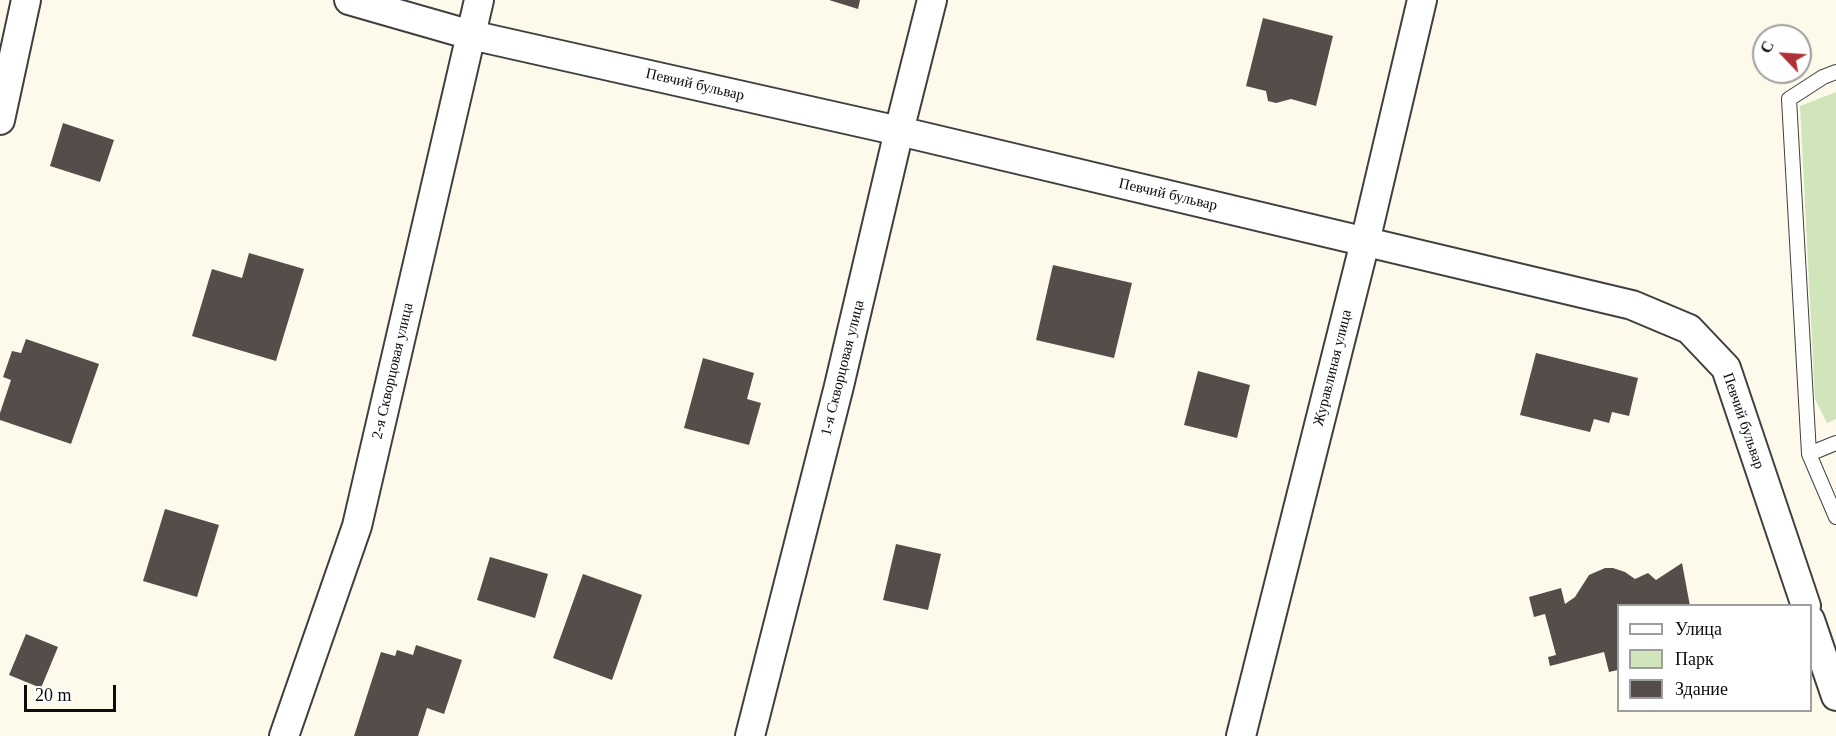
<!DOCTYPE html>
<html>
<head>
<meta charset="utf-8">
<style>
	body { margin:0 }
	#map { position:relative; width:1836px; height:736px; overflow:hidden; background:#fdfaec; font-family:"Times New Roman",serif }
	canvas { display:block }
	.legend { position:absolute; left:1617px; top:604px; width:195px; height:108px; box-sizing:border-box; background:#fff; border:2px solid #9e9e9e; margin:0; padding:8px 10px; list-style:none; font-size:18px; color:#0c0c0c }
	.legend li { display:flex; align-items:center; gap:12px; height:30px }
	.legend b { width:30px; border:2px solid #9e9e9e }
	.north { position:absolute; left:1752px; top:24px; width:60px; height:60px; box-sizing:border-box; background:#fff; border:2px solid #9e9e9e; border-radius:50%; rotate:295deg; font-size:16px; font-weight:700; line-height:24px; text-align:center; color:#0c0c0c }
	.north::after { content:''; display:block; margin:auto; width:21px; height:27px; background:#af3037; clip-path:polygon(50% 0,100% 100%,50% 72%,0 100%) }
	.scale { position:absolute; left:24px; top:685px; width:92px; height:27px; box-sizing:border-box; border:3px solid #0c0c0c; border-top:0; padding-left:8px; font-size:18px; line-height:21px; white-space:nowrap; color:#0c0c0c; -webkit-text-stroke:4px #fff; paint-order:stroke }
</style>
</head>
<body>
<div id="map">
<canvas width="1836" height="736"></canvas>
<ul class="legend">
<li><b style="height:8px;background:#fff"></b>Улица</li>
<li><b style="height:16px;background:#d0e5b9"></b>Парк</li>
<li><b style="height:16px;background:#544d49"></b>Здание</li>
</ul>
<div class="north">С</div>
<div class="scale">20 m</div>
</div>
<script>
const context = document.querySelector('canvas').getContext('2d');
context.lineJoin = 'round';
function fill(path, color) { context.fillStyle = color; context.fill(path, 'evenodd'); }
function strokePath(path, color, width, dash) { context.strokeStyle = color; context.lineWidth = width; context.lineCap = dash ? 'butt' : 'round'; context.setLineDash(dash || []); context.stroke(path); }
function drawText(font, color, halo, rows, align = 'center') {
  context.font = font + ' "Times New Roman",serif'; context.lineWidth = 6; context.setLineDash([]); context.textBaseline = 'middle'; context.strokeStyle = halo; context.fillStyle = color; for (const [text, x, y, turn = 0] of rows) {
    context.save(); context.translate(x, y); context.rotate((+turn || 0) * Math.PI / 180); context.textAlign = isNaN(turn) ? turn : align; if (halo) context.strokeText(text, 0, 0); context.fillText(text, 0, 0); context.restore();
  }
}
fill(new Path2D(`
	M1836,92V419L1827,423L1815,399L1800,106Z`), '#d0e5b9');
fill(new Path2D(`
	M829,0H860L858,9Z
	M1263,18L1333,36L1316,106L1291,99L1276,103L1268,101L1266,91L1246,86Z
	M63,123L114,140L100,182L50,166Z
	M249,253L304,269L276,361L192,336L212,269L242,278Z
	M1053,265L1132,283L1114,358L1036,340Z
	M26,339L99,364L71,444L0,420V413L11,380L3,377L12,351L21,353Z
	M1536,353L1638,378L1629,416L1612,412L1609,423L1594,419L1590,432L1520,415Z
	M703,358L754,373L747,399L761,403L749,445L684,428Z
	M1198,371L1250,385L1237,438L1184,425Z
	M165,509L219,525L197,597L143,581Z
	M896,544L941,554L928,610L883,600Z
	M490,557L548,574L535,618L477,600Z
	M1682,563L1690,606H1618V670L1609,672L1604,652L1550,666L1548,657L1556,655L1545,614L1534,617L1529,597L1561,588L1565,604L1575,597L1589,575L1605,568H1613L1625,572L1635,579L1648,573L1656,580Z
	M583,574L642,595L612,680L553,658Z
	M26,634L58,647L41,688L9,675Z
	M416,645L462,660L444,714L427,708L418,736H354L381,652L395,656L397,650L413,655Z`), '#544d49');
const lane = new Path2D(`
	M1836,72L1823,77L1789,99L1809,454L1836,517
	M1809,454L1836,443`);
const street = new Path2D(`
	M349,0L471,35L899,131L1632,305L1689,329L1726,368L1806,606
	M0,120L26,0
	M1810,620L1836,696
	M284,736L357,526L479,0
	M750,736L839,386L899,131L932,0
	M1241,736L1365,242L1422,0`);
strokePath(lane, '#3f3f3f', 16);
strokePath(street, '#3f3f3f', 32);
strokePath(lane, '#fff', 14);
strokePath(street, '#fff', 28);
drawText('15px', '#0c0c0c', '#fff', [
	["Певчий бульвар",695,85,13],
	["Певчий бульвар",1168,195,13],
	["1-я Скворцовая улица",843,368,-76],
	["Журавлиная улица",1333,368,-76],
	["2-я Скворцовая улица",393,371,-77],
	["Певчий бульвар",1743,421,71]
]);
</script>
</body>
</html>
